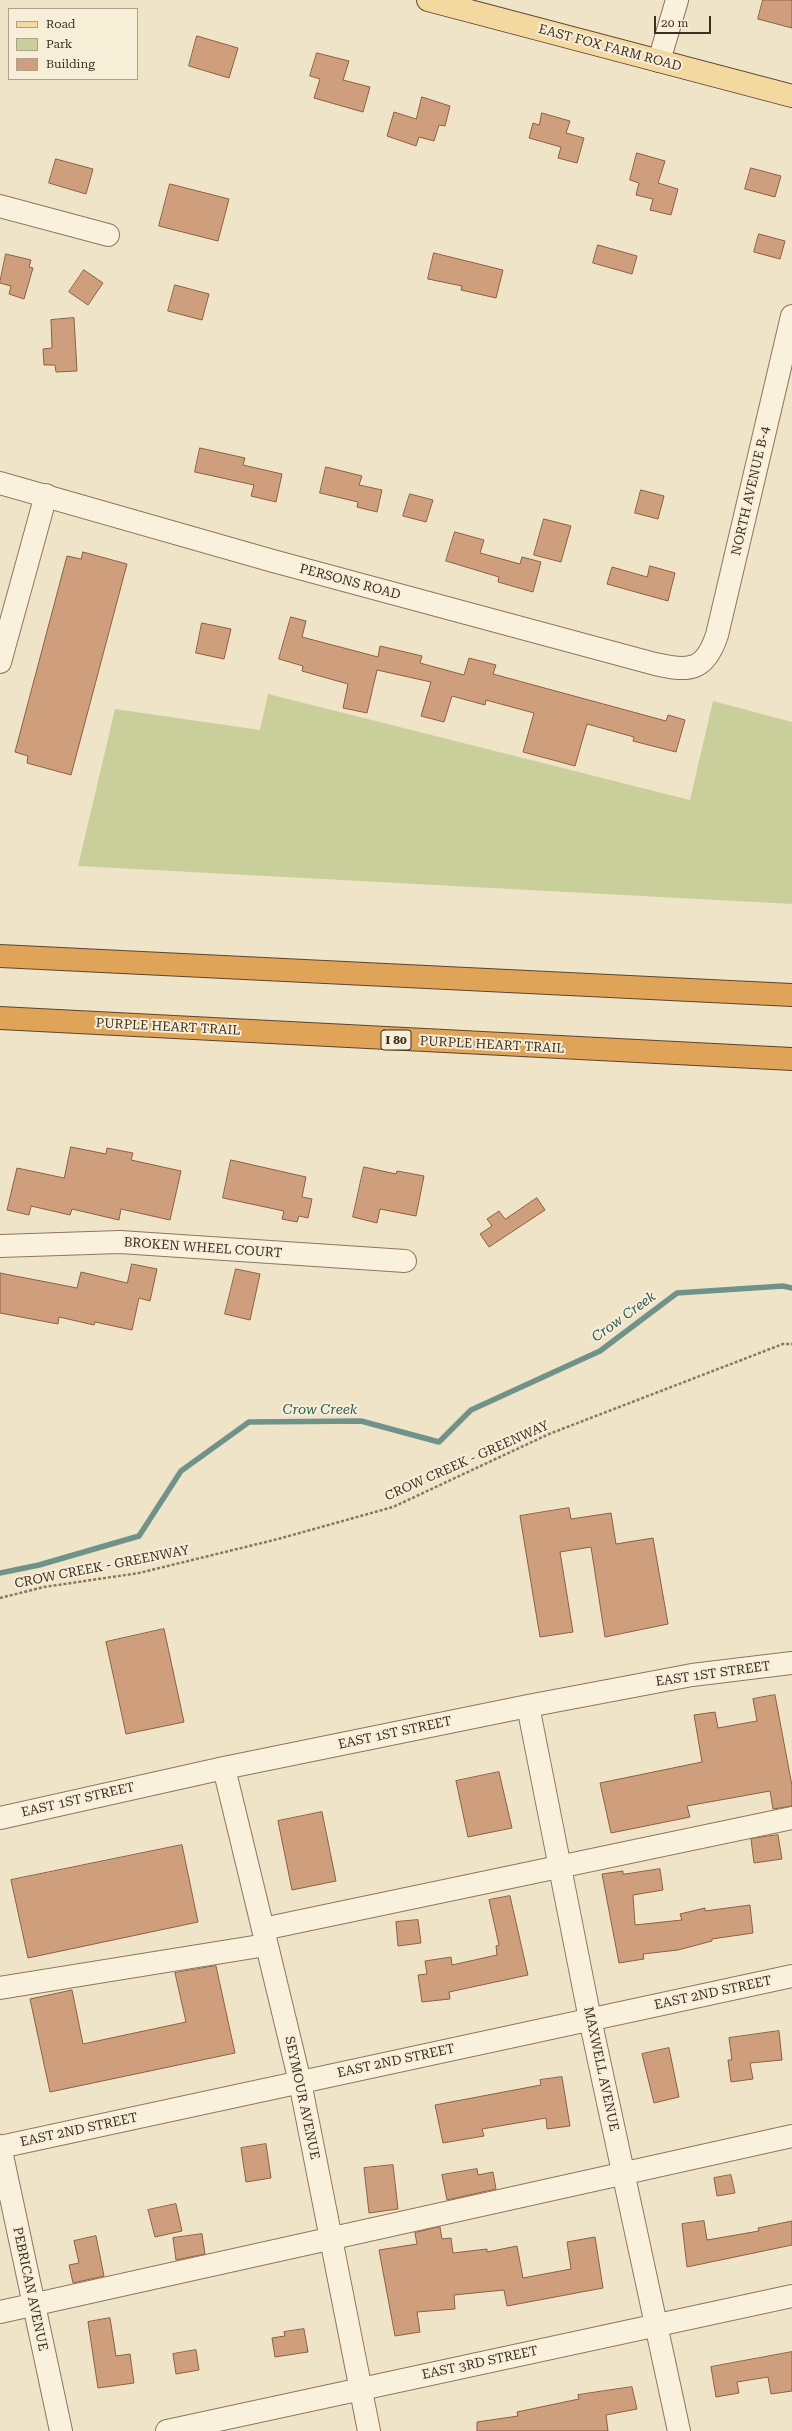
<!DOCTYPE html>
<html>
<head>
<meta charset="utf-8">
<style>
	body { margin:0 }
	#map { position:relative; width:792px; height:2431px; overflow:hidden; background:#f0e4c8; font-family:"Roboto Serif",serif }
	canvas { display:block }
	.legend { position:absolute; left:8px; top:8px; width:130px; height:72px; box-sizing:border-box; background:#f7eed8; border:1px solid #ada18e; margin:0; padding:5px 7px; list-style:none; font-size:12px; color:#3d2e20 }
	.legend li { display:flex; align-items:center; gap:8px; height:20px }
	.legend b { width:20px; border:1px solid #ada18e }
	.scale { position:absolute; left:654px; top:16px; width:57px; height:18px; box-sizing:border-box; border:2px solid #3d2e20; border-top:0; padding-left:5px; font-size:12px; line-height:14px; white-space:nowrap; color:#3d2e20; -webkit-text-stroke:3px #f7eed8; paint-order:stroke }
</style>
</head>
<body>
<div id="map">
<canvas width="792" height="2431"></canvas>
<ul class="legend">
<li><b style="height:5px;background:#f3d9a0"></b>Road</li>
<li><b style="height:11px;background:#c9cf9b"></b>Park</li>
<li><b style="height:11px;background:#cf9f7d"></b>Building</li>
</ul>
<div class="scale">20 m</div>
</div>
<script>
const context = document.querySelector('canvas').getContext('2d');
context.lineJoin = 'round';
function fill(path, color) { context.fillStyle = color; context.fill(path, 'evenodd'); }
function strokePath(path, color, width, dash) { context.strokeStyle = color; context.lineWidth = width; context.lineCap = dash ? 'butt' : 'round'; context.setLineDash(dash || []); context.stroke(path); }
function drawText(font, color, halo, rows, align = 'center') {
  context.font = font + ' "Roboto Serif",serif'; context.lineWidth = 4; context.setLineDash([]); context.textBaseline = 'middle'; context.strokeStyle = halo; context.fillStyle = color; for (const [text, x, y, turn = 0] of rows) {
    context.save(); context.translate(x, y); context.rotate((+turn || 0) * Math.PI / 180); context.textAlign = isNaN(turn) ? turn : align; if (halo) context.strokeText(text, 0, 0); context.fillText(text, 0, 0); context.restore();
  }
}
fill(new Path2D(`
	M268,694L690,800L713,701L792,722V904L78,866L115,709L260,730Z`), '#c9cf9b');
strokePath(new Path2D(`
	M0,1573L39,1565L139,1536L181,1471L249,1422L361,1421L439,1442L471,1410L600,1351L677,1293L783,1286L792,1288`), '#6f938a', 5.5);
const building = new Path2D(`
	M763,0H792V28L758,19Z
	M197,36L238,48L229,78L189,66Z
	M317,53L349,61L343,80L370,87L363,112L314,98L320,79L310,76Z
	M422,97L450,106L445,126L439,125L434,141L419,137L416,146L387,136L394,112L416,119Z
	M542,113L570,121L566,133L584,138L577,163L558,158L561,147L529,138L533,123L539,125Z
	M637,153L665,161L658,183L678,189L671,215L650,210L653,199L636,195L639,183L630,180Z
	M56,159L93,169L86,194L49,183Z
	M751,168L781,176L775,197L745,189Z
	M170,184L229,199L218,241L159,226Z
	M759,234L785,241L780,259L754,252Z
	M598,245L637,256L632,274L593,263Z
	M434,253L503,270L496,298L461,290L462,286L428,279Z
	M6,254L31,260L29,267L33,268L24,299L9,294L11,286L0,283Z
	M84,270L103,283L88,305L69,292Z
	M175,285L209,294L202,320L168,311Z
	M74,318L77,371L56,372L55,365H44L43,349L52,348L51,320Z
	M200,448L245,458L243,465L282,474L276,502L251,496L254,485L195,472Z
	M326,467L362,476L359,485L382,490L377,512L357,507L358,502L320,493Z
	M641,490L664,496L658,519L635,513Z
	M410,494L433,500L426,522L403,516Z
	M544,519L571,526L561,562L534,555Z
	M455,532L484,540L480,553L520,564L522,557L541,562L533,592L498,582L499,577L446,561Z
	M83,552L127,564L71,775L27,763L28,756L15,752L67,556L81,559Z
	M650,566L675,573L668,601L607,584L612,567L647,577Z
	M291,617L306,621L302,637L378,657L380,646L422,656L420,663L464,675L469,658L496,665L493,674L666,721L668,715L685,720L676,752L633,741L634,737L587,724L575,766L553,760L523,752L534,713L486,700L485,705L452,696L444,722L421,716L431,682L377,670L367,713L343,708L348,684L302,671L303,666L279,659Z
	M202,623L231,629L224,659L196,653Z
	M71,1147L106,1154L107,1148L133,1153L131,1160L181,1171L170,1220L121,1209L119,1220L72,1209L70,1215L31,1206L29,1215L7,1210L17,1168L64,1178Z
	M231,1160L306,1177L302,1197L312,1199L308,1218L299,1216L297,1222L282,1219L284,1211L223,1198Z
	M364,1167L396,1174L397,1171L424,1176L416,1216L380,1209L377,1223L353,1217Z
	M537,1198L545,1210L489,1247L480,1234L492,1226L487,1219L499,1211L505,1219Z
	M132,1264L157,1269L150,1301L139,1298L132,1330L95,1322L94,1325L59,1317L58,1324L0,1313V1273L77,1288L81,1272L127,1283Z
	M236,1269L260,1274L250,1320L225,1314Z
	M569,1508L571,1519L611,1513L616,1544L653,1538L668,1624L605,1637L591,1547L560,1552L573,1632L540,1637L520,1516Z
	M164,1629L184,1722L126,1734L106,1642Z
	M775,1695L792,1786V1806L773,1809L770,1791L687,1806L690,1817L611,1833L600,1783L702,1762L694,1715L715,1712L718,1728L757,1721L753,1699Z
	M499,1772L512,1828L468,1837L456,1781Z
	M322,1812L336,1881L292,1890L278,1821Z
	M778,1835L782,1859L754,1863L751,1839Z
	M182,1845L198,1922L28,1958L11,1880Z
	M660,1869L663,1890L633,1895L635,1925L682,1920L680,1914L705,1908V1911L750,1905L753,1933L712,1939V1941L678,1950L643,1954L644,1959L619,1963L602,1874L623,1871V1874Z
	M510,1896L528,1975L449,1992L450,1999L422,2002L418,1975L427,1974L425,1961L451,1957L452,1965L497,1955L496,1946L499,1945L489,1900Z
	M418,1920L421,1943L398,1946L396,1922Z
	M216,1966L235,2053L50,2092L30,1999L72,1990L83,2044L186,2022L175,1973Z
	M779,2031L782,2060L750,2063L753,2079L731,2082L728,2060H732L729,2038Z
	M669,2048L679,2097L654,2103L642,2054Z
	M562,2077L570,2126L547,2129L546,2118L482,2129L484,2136L443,2143L435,2105L541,2085L540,2080Z
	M266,2144L271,2178L246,2182L241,2148Z
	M393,2165L398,2209L369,2213L364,2168Z
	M477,2169L478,2175L493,2172L496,2189L447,2200L442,2175Z
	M731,2175L735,2193L717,2196L714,2178Z
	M176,2204L182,2231L155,2237L148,2210Z
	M704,2221L707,2240L759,2231L758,2228L792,2221V2245L687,2267L682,2224Z
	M440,2227L442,2239L451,2238L453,2253L487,2249V2252L517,2246L523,2278L571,2269L567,2242L595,2237L603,2288L507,2306L504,2290L454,2295L455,2309L417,2312L420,2332L395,2336L379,2250L417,2244L415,2233Z
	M202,2234L205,2254L176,2260L173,2238Z
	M96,2236L104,2276L73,2283L69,2265L79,2263L74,2241Z
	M110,2318L116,2356L130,2354L134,2383L98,2388L88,2322Z
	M304,2329L308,2352L275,2357L272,2338L285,2336L284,2332Z
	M196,2350L199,2370L176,2374L173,2354Z
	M792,2352V2391L771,2394L768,2377L737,2382L739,2393L716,2397L711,2367Z
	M632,2387L637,2409L606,2415L608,2431H477V2422L518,2416L517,2412L579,2399L578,2395Z`);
fill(building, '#cf9f7d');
strokePath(building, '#8d5f41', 1);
const minor = new Path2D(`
	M659,61L677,0
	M0,206L108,235
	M0,483L273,561L655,664C690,672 705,671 717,635L792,316
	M0,662L46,495
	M0,1246L120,1242L405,1261
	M528,1706L590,2019L679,2431
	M224,1768L300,2082L369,2431
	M0,1818L224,1768L528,1706L692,1675L792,1663
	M263,1929L792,1818
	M0,1988L266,1945
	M0,2146L61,2431
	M0,2147L792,1976
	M0,2312L792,2136
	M167,2431L792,2296`);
const major = new Path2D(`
	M428,0L792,96`);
const highway = new Path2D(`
	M0,956L792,995
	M0,1018L792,1059`);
strokePath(minor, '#8d765c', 24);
strokePath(major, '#5b4430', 24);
strokePath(highway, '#5b4430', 24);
strokePath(new Path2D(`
	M0,1598L44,1587L139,1573L278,1539L393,1507L549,1434L783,1344H792`), '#8d765c', 2.5, [3, 2]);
strokePath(minor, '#faf1dc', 22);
strokePath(major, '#f3d9a0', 22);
strokePath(highway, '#e0a458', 22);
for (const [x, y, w] of [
	[396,1040,30]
]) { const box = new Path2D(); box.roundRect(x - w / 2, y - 10, w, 20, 3); context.fillStyle = '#f7eed8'; context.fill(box); strokePath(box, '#3d2e20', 1); }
drawText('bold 12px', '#3d2e20', null, [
	["I 80",396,1040]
]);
drawText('13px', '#3d2e20', '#f7eed8', [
	["EAST FOX FARM ROAD",610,48,15],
	["NORTH AVENUE B-4",751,491,-77],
	["PERSONS ROAD",350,582,15],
	["PURPLE HEART TRAIL",168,1027,3],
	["PURPLE HEART TRAIL",492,1045,3],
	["BROKEN WHEEL COURT",203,1248,4],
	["CROW CREEK - GREENWAY",467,1461,-24],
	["CROW CREEK - GREENWAY",102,1567,-11],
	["EAST 1ST STREET",713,1674,-8],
	["EAST 1ST STREET",395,1733,-12],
	["EAST 1ST STREET",78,1800,-13],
	["EAST 2ND STREET",713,1993,-12],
	["EAST 2ND STREET",396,2061,-12],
	["MAXWELL AVENUE",601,2069,78],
	["SEYMOUR AVENUE",302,2098,78],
	["EAST 2ND STREET",79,2130,-12],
	["PEBRICAN AVENUE",30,2289,78],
	["EAST 3RD STREET",480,2363,-12]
]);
drawText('italic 14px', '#2f5d5a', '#f7eed8', [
	["Crow Creek",624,1317,-36],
	["Crow Creek",320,1410]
]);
</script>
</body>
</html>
